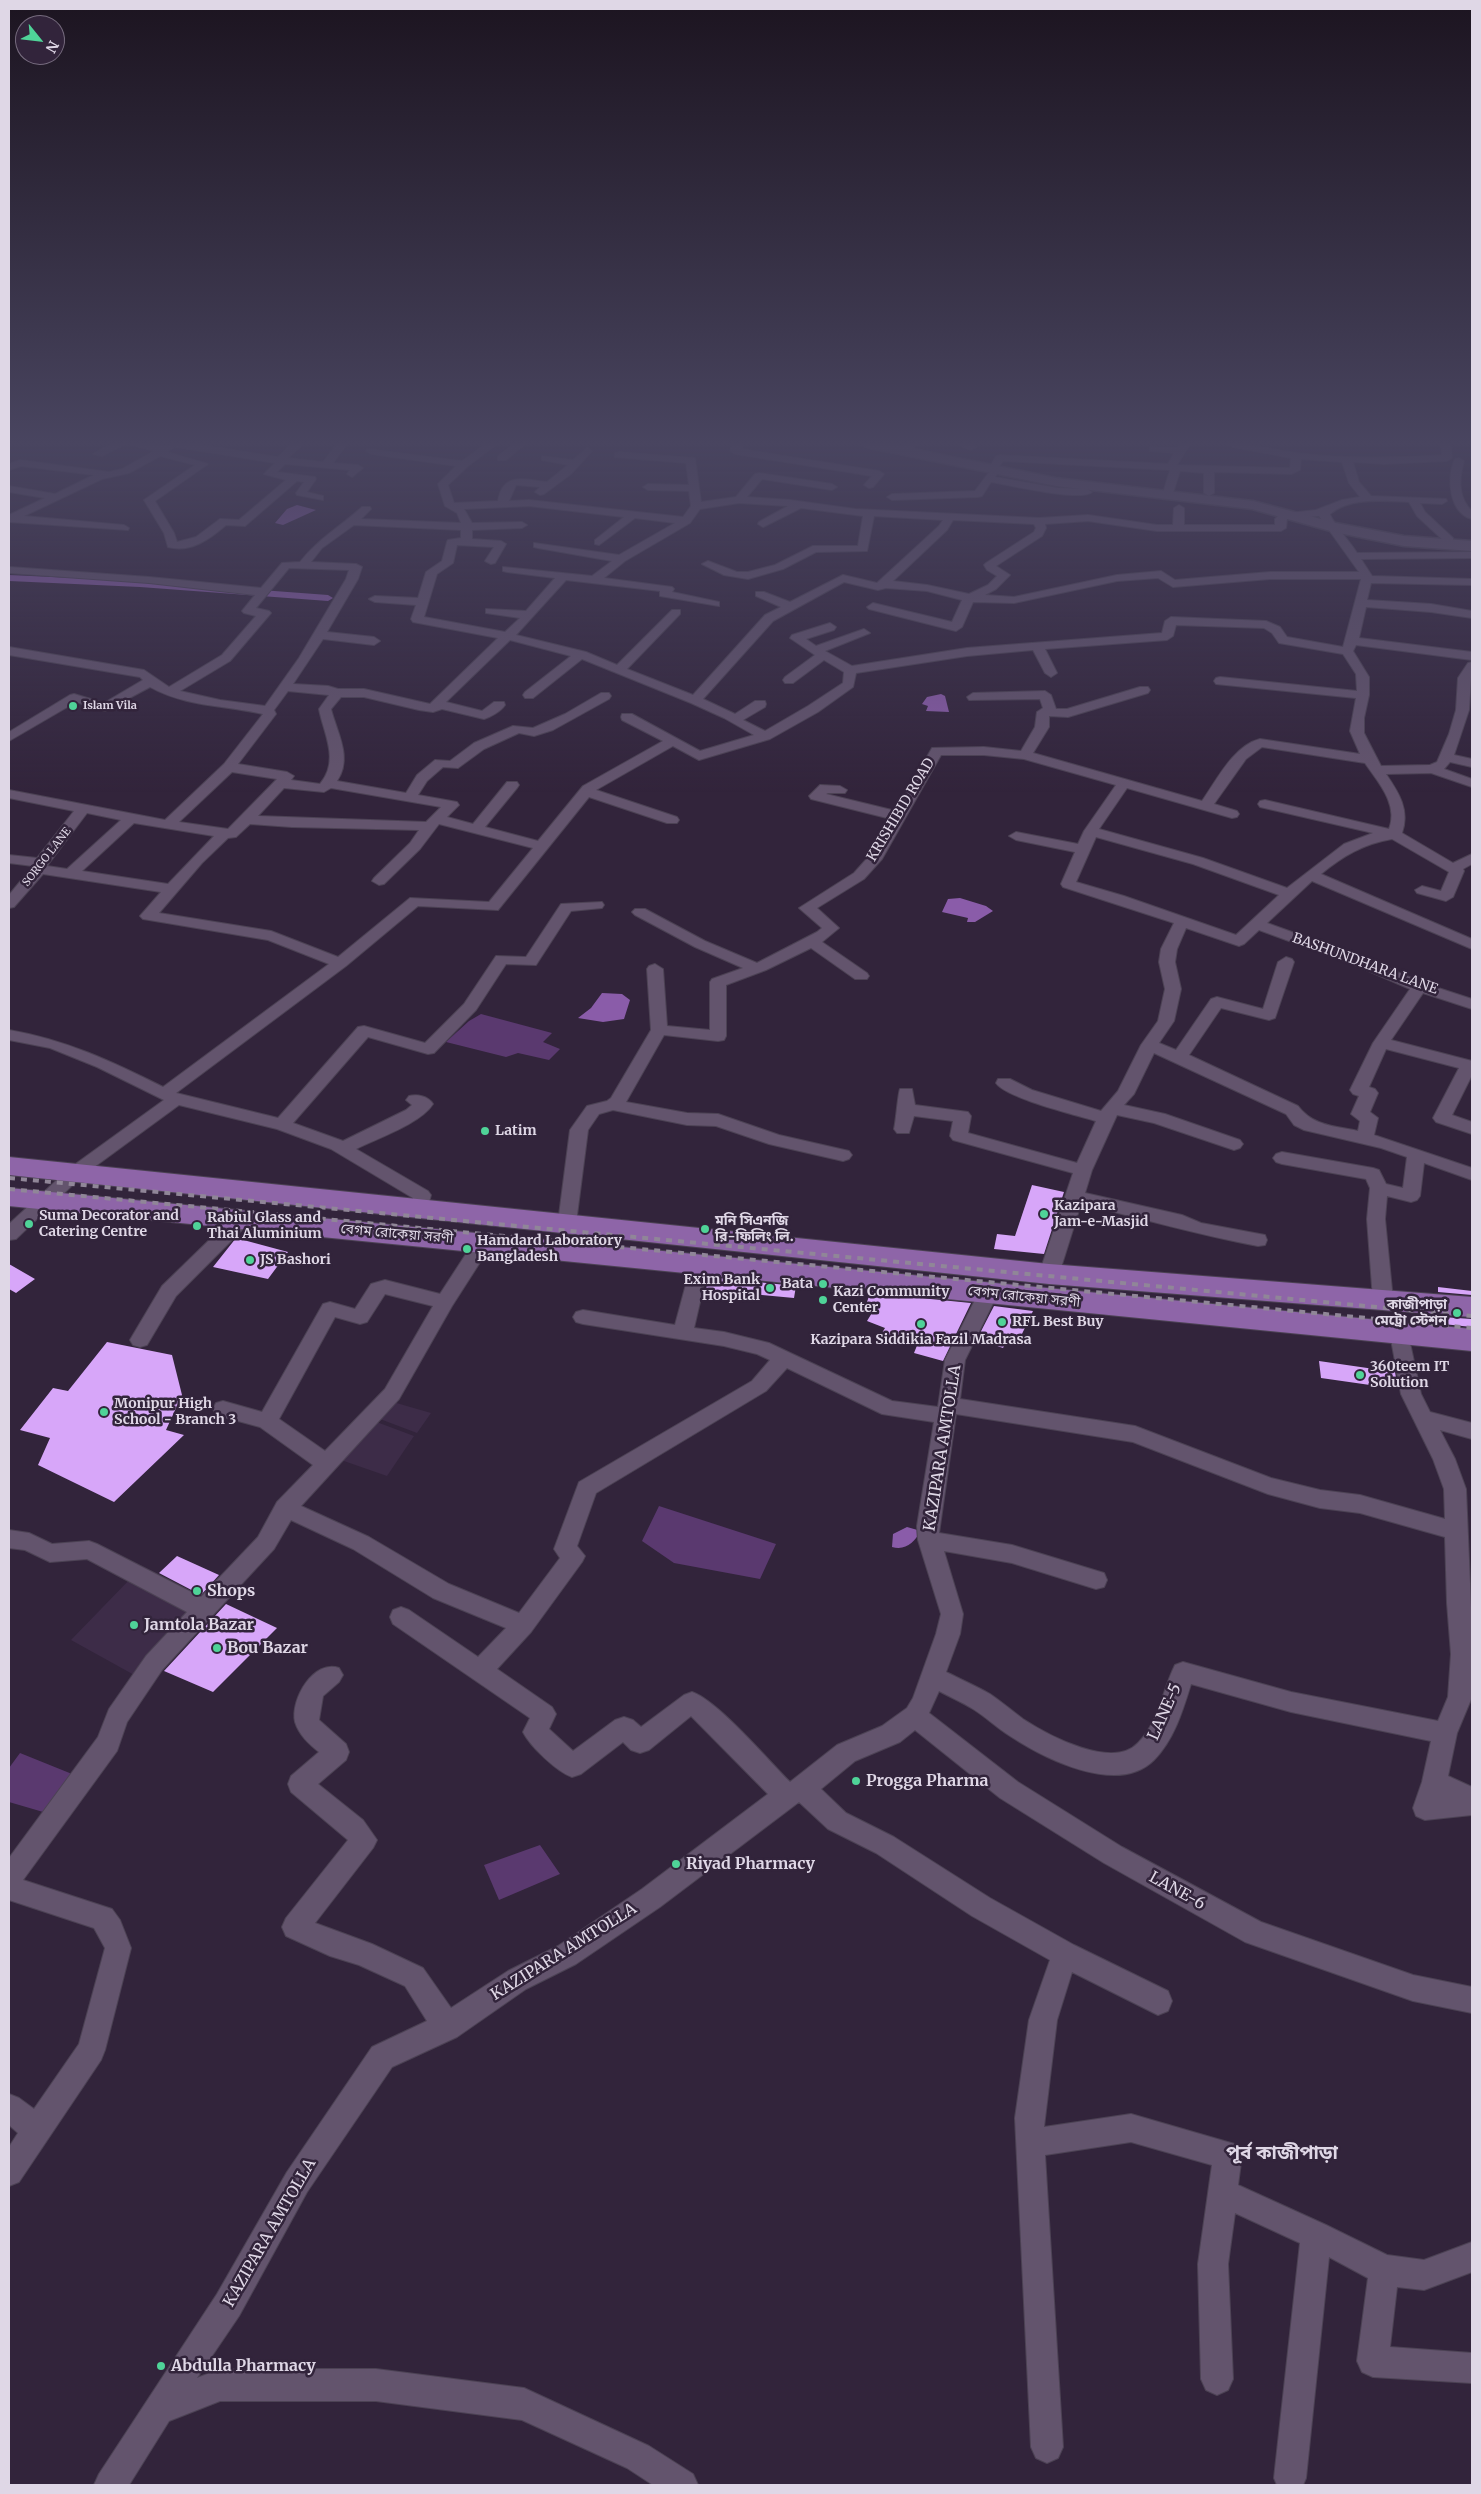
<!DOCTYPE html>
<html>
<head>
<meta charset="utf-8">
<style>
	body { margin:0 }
	#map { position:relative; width:1481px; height:2494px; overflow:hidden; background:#32243b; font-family:Merriweather,serif }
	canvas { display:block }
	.frame { position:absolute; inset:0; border:10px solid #dfd7e6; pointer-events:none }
	.north { position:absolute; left:15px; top:15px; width:50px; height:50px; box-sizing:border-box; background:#32243b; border:1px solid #776c7f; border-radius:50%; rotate:119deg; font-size:14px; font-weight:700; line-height:20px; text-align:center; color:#dfd7e6 }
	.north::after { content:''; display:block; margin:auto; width:18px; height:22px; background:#4fd398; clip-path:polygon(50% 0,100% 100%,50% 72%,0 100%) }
</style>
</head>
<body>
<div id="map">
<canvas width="1481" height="2494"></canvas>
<div class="frame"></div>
<div class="north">N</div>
</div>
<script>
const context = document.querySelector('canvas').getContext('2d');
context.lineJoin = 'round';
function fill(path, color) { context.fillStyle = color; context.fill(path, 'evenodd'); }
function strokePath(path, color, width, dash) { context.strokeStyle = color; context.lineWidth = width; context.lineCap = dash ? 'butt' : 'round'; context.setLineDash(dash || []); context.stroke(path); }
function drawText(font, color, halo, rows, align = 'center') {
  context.font = font + ' Merriweather,"Noto Sans Bengali",serif'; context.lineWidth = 5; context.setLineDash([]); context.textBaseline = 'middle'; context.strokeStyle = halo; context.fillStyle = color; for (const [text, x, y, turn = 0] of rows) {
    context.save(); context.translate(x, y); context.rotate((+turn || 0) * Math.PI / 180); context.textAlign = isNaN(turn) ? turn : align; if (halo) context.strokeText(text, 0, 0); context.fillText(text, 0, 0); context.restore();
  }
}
fill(new Path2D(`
	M393,1402L431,1413L417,1433L380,1419Z
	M374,1421L414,1436L387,1476L341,1460Z
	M132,1577L196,1610L136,1676L71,1640Z`), '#3d2c48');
fill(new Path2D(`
	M481,1014L552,1033L543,1042L560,1049L549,1060L518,1053L506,1057L446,1042L469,1021Z
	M659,1506L776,1544L760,1579L674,1563L642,1541Z
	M20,1753L77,1776L50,1814L9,1802V1768Z
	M540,1845L560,1874L499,1900L484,1865Z`), '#5a396f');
fill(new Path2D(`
	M297,505L316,510L283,525L275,523L287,509Z
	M941,694L945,696L949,712L926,711L928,706L922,704L927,697Z
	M960,898L986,906L993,911L975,922H967L968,918L942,912L948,899Z
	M602,993L622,994L630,1000L624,1019L603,1022L578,1018L591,1008Z
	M907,1527L921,1531C914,1542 906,1551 892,1547L893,1534Z`), '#8a5ca9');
fill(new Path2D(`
	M9,575L140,581L328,595L333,598L328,601L140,587L9,581Z`), '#8a5ca9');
fill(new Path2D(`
	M1032,1185L1064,1192L1044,1254L994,1249L997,1234L1015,1236Z
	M236,1238L288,1252L268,1279L213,1267Z
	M9,1264L35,1279L16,1293L9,1289Z
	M708,1277L796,1286L794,1298L730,1292V1298L705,1294Z
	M1438,1287L1472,1291V1295L1438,1292Z
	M870,1293L971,1303L943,1361L914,1353L918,1343L882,1333L885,1328L867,1321L878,1303L867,1302Z
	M994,1306L1033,1311L1021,1336L1011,1333L1003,1348L977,1339Z
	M1442,1317L1472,1319V1327L1443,1324Z
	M107,1342L172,1355L182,1395L166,1430L184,1435L114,1502L38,1465L50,1438L20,1430L53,1388L68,1391Z
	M1319,1361L1395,1372L1398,1389L1321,1378Z
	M177,1556L219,1575L201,1595L159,1573Z
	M226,1604L277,1628L213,1692L164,1671Z`), '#d7a6f9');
const street = new Path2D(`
	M112,444H125L102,456L93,454Z
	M130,444L172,446L173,448L167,452L208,464L155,501L174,533L177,542L196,537L220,519L239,520L286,480L264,474L275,463L176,447L171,444H194L278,457L292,444H303L288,458L323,462L337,444H347L333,463L358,465L363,468L352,477L347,474L350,470L285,464L277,472L315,477L316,479L307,492L323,496V500L297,495L296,493L304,482L297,481L245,526L226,525C210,539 191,553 168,547L164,533L144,500L195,465L160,456L129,473L102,479L24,516L124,525L129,528L128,530L9,522V515L45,498L9,492V486L55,494L94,475L21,466L9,470V464L20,460L109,472L122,469L154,451Z
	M486,444H497L468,466L448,485L454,503L498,501C503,471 525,480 547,482L568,465L542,460V456L573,460L587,448L592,451L571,474L544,494L540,495L535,492L540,487L516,485L509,501L529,500L683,517L691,506L689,491L648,490L643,487L648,484L689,485L686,463L615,457V453L619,452L695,458L701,502L736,497L755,474L759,473L832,484L837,487L832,490L762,479L747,497L790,500L855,509L1039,518L1088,515L1157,525H1173L1174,508L1179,505L1184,508V525H1275V519L1280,514L1316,510L1342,500L1360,497L1349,483L1342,462L1301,459L1300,470L1291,474L1214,472V493L1209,496L1204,493V473L1180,471L1173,493L1168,496L1163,493L1170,470L1003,461L998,468L1000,470L995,477L1058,488L1087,489L1092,492C1081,502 1009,485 991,482L982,496L978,497L892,500L887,497L892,494L975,491L993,467L991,465L996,456L1000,455L1168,464L1174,453L1150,451V447L1178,448L1180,444H1190L1177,465L1290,468L1291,458L1233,447L1228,444C1252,444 1273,450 1296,453C1344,459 1393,458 1442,455L1441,444H1451L1452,458L1447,461L1384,464L1353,462L1359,482L1371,496L1446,499L1447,501L1442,504L1420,503L1425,512L1453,538V542H1445L1417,516L1409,502C1384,501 1350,497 1330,514C1332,522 1351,543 1357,553L1472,552V558L1361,559L1372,576L1472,579V585L1371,583L1367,600L1431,604L1472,611V618L1431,612L1366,607L1359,638L1472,652V660L1356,645L1353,651L1369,677V695L1364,718V733L1381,766L1430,765L1437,762L1449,734L1456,710L1458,678L1468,663L1472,662L1469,710L1454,755L1472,759V767L1450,762L1444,769L1472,779V787L1431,773L1386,774C1399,793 1410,810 1402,833L1453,863L1472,854V864L1463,869L1464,871L1453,897L1446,901L1417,893L1415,890L1422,886L1441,891L1449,872L1392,839C1363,844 1343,856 1321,874L1472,939V949L1312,881L1267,923L1369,960L1423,983L1472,999V1009L1423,993L1391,1040L1472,1061V1075L1452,1115L1472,1122V1134L1436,1122L1433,1118L1459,1068L1386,1049L1369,1087L1375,1089L1378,1093L1370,1112L1378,1118L1374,1135L1472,1168V1180L1424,1163L1420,1196L1417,1200L1411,1202L1387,1196L1385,1219L1393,1300L1390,1305L1383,1307L1376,1305L1373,1300L1367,1219L1370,1188L1366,1179L1282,1164L1276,1162L1273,1158L1276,1154L1282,1152L1373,1168L1379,1170L1386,1184L1403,1188L1407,1157L1381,1148L1304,1130L1294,1125L1286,1114L1154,1053L1134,1094L1124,1105L1165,1114L1240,1140L1243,1144L1240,1148L1234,1150L1154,1123L1117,1115L1092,1170L1085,1193L1182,1215L1201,1223L1265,1235L1267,1240L1265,1245L1258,1246C1198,1235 1141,1218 1081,1204L1059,1274L1056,1279L1049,1281L1042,1279L1039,1274L1073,1173L953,1140L950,1136L953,1121L914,1116L909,1133H897L894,1129C896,1121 898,1093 900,1089H912L915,1105L968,1112L971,1116L968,1133L1077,1163L1096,1121C1076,1115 1006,1098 996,1083L998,1079H1010L1032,1090L1101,1111L1118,1091L1141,1045L1158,1021L1165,989L1159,962L1161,949L1174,923L1063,887L1061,884L1075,852L1016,840L1009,836L1016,832L1078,844L1084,831L1116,785L1024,759L984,755H941L882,859L864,879L817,908L839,928L822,942L867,973L869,976L867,979H855L811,948L766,970L726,985V1036L724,1040L718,1041L664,1035L626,1102L687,1113L718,1114L779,1135L849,1151L852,1155L849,1159L843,1161L769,1144L716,1126L687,1125L613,1110L599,1114L588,1130L576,1223L574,1227L567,1229L560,1227L558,1223L570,1130L587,1106L607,1101L611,1098L651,1030L647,969L649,966L655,964L663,969L667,1026L710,1030V982L712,979L743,968L695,947L635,915L632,912L635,909H645L705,941L757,963L817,932L822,928L799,908L854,873L871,854L891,819L811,799L809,796L820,785L840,786L847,790L845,793H828L826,794L896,811L932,748L984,747L1021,751L1035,727L1037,712L1043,708L1040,699L969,700L967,697L973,693L1045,691L1051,695L1056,709H1067L1140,687H1148L1150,690L1148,693L1068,717L1049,716V727L1033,753L1202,801C1217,780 1233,746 1260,739L1360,754L1350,731L1356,698L1216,684L1214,681L1216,678L1220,677L1357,691L1356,674L1343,654L1279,643L1272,633L1264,628L1176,625L1173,636L1167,640L1045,649L1057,673L1051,677L1045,673L1033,650L967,656L856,673L853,687L818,712L770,739L699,760L673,746L596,790L677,817L679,820L677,823H667L589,797L498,910L418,906L346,966L176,1093L278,1118L358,1027L364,1026L425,1043L464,1004L496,956L526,957L561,904L602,902L604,905L602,908L571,911L536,965L506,964L476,1010L434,1053L428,1054L368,1037L293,1123L343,1141L406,1110L412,1105L406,1100L409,1096C417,1094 428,1096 433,1104C420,1124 378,1138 356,1149L428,1191L431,1195L426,1212L420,1214L414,1212L411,1208L413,1198L331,1149L277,1129L179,1105L82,1176L16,1239L9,1240V1224L70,1168L164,1100L97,1067L50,1048L9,1040V1030C66,1040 111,1061 163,1087L329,964L268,940L143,919L140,916L161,892L43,874L14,907L9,908V895L33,866L9,863V855L37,858L74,811L9,798V790L165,820L224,764L263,714C225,705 186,707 150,687L105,711L76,702L9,741V732L70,695L74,694L104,703L143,680L140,677L9,655V647L144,670L169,687L222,655L256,616L244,613L242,611L255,595L149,583L9,573V567L149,577L261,588L282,563L300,562C318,539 341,526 362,507H370L371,509L361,519L461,523L457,513L445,506L438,484L456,466L371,454L366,451L367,449L462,461ZM739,503L788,506L759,522L758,524L763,527L801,508L863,516L858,546H813L775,565L748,572H737L708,561L702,564L724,575L748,579L783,569L816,552L867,551L874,516L943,520L939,526L877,583L843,575L790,602L764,592H756V596L781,607L765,615L693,695L627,669L680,614V610H672L617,665L586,652L516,635L566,580L660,591V596L719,606V602L672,592L674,589L672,587L604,578L625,561L690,523L700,509ZM529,506L624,517L595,540V544L599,545L635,518L675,523L619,555L534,543V547L538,548L612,561L592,576L503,567V571L507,572L555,578L526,611L486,609V613L520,618L505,632L424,617L437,574L453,563L457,545L494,547L485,561L491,564L495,563L506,544L501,541L472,539V530L522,528L527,525L522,522L472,523L464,509ZM1319,516L1359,572H1270L1175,580L1161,571L1117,575L1014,597L985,595L996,589L1010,575L996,566L1042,536L1046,528L1045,524L1088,521L1157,531H1281L1286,528L1287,519ZM953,520L1034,524L1036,528L1034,532L986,563L984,565L987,570L997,576L988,585L969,594L927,585L893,581L947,530ZM354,525L461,530V538L448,540L447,542L442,561L426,572L418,598L375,596L369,599L375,602L416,605L411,619L413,622L498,638L430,704L364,689H338L328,686L293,684L323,639L374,645L380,641L374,637L327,632L358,579L362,567L356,564L311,562L322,548ZM289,568L349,570L346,579L299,658L265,706L220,700L180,691L230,661L271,613L269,611L256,608ZM1158,578L1173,587L1270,579H1361L1343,647L1287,637L1280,627L1266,621L1171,617L1165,621L1162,633L967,648L852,666L825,651L870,633L864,629L816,646L806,639L834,630L836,627L830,623L792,635L790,638L815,655L785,677L783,680L785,683H793L824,660L844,672L843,683L808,706L765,731L743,720L765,707L766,704L765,701H755L735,714L703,699L773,621L844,582L878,590L886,588L927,591L962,600L952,622L873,603L867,607L869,609L956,631L962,627L973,602L1014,603L1117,581ZM510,640L571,656L525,692L523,695L525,698H533L582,659L691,703L724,718L754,735L700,751L632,714H622L621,717L622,720L663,741L583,786L538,841L485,827L517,788L519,785L517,782H507L473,824L447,817L459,805L457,802L418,795L427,781L443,767L458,768L484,749L519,733L534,736L553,730L609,699L611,696L609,693H601L565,714L533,728L513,726L474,743L450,761L435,760L417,775L406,793L337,781C353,758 337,733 331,709L341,697H364L419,710L433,712L442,709L484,719C491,717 501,711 505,705L504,702H494L482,711L446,702ZM288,691L329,695L319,709C324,735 340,760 320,784L291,780L294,776L287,772L238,764L276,714L274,710ZM1262,747L1365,763C1377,781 1399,804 1389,829L1265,800L1260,801L1258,804L1260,807L1373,833L1344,844L1287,888L1203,858L1099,829L1127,788L1232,818L1237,817L1239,814L1237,811L1214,804L1246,759ZM232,772L277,779L228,829L179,822ZM284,788L324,792L331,788L441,807L426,822L258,816ZM87,813L121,820L67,869L47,866ZM134,823L214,836L168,884L82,871ZM250,824L292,827L419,830L410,843L374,878L372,881L379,885L384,884L420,849L439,824L533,848L489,902L410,898L338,957L271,931L159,913L202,863L228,838L236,837ZM1096,837L1193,864L1279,895L1236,935L1124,896L1076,882ZM1186,928L1239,946L1244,944L1259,930L1357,966L1410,989L1373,1043L1350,1090L1353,1094L1359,1096L1351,1114L1360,1121L1358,1131C1335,1126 1313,1126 1298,1106L1189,1055L1221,1008L1269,1020L1275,1018L1294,962L1292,959L1286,957L1278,962L1263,1009L1217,997L1211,999L1176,1050L1159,1043L1174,1021L1181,989L1175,962L1177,949Z
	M514,444H525L506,460H498V456Z
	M733,444H743L741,449L879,471L884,474L873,487L869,488L864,485L872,476L735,454L730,451Z
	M905,444H918L906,450L901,447Z
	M958,444H972L976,447L971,450Z
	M1459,458L1464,461C1459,478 1458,498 1472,511V519C1449,513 1446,477 1455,459Z
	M241,1214L248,1216L250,1220L248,1224L176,1296L147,1345L140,1347L133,1345L130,1340L162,1286L234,1216Z
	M484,1236L491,1237L493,1242L452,1306L399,1399L301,1506L369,1537L449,1584L519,1613L560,1558L554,1549L579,1482L752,1381L770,1360L757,1354L724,1346L583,1324L576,1322L573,1317L576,1312L583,1310L675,1325L693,1258L700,1256L707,1258L709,1263L694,1328L724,1332L769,1343L892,1401L938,1407L945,1360L981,1288L988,1286L995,1288L998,1293L965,1360L960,1399L1135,1426L1271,1478L1320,1490L1360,1495L1445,1519L1444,1489L1433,1459L1401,1394L1390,1334L1393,1329L1400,1327L1407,1329L1421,1394L1430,1412L1472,1423V1439L1440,1430L1455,1459L1466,1489L1472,1631V1697L1457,1733L1448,1776L1472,1787V1815L1425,1820L1416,1816L1413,1808L1422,1782L1431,1741L1291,1712L1191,1684C1183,1710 1174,1740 1154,1760C1118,1796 1045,1759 1010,1736C997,1728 986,1717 973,1709C962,1702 950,1697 939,1691L929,1713L1018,1782L1122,1847L1261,1922L1413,1975L1472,1987V2013L1413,2001L1245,1942L1104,1863L1000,1798L915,1730L900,1742L855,1761L821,1789L846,1813L894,1837L990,1898L1074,1945L1168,1991L1172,2001L1168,2011L1158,2015L1072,1972L1057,2020L1044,2127L1131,2114L1238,2145L1242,2155L1238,2185L1326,2225L1387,2255L1424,2260L1472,2242V2272L1424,2290L1397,2287L1390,2347L1472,2353V2383L1373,2377L1362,2372L1357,2361L1368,2278L1329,2257L1306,2478L1303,2485H1277L1274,2478L1300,2243L1235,2213L1228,2264L1233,2379L1228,2390L1217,2395L1206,2390L1201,2379L1198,2264L1212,2165L1131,2142L1045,2155L1063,2447L1058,2458L1047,2463L1036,2458L1031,2447L1015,2118L1029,2020L1050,1960L972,1916L876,1853L828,1829L799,1802L660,1907L576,1964L526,1989L457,2037L392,2067L307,2192L239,2316L197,2378L220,2369H376L524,2388L649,2446L693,2474L698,2485H653L627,2468L522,2420L376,2401H220L169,2421L129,2485H94L99,2474L217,2294L287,2172L372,2047L427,2021L405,1986L359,1965L330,1956L286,1936L282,1927L286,1918L348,1840L291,1792L288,1784L291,1776L319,1752C309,1744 299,1735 295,1722C290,1699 314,1659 339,1668L343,1675L339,1682L323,1696L319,1720L346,1744L349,1752L346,1760L318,1784L363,1820L377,1840L373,1848L315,1923L372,1944L423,1968L451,2008L508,1971L558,1946L642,1889L768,1794L691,1716L649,1750L640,1753L631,1750L623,1742L581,1774L572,1777C557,1772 530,1746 523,1732L530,1718L393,1624L390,1617L393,1610L401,1607L409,1610L478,1657L506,1628L433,1598L353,1549L291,1520L274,1549L162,1670L127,1722L117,1751L23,1880L112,1909L120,1920L131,1948L105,2050L101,2060L19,2182L9,2186V2147L18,2133L9,2125V2094L19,2098L34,2109L79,2044L105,1948L94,1928L9,1900V1858L98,1737L109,1709L146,1656L187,1612L87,1559L50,1562L25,1550L9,1548V1530L29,1533L52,1544L89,1541L97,1544L201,1597L258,1537L277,1502L313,1465L260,1427L216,1415L213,1409L216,1403L223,1401L262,1412L323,1304L330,1302L355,1309L371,1284L385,1280L440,1294L477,1237ZM385,1294L433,1306L385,1389L325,1451L279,1419L335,1317L360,1324L367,1322ZM787,1368L882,1414L934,1422L917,1526L918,1540L941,1614L936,1634L913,1698L907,1708L882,1726L837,1745L790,1782C768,1760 718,1701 692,1692L684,1695L641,1727L633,1720L624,1717L615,1720L573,1751L549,1729L556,1714L552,1707L497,1669L531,1632L582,1562L585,1556L577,1546L596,1493L766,1391ZM956,1414L1133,1442L1268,1494L1320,1508L1360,1513L1445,1537L1447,1603L1451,1654L1448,1697L1438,1721L1291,1692L1183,1662L1175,1665C1162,1691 1159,1722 1138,1743C1113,1770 1049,1736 1023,1719C1012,1711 1002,1702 990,1694C976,1686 960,1679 946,1672L960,1634L963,1614L944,1551L1012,1563L1096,1589L1104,1587L1107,1580L1104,1573L1012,1545L939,1533Z`);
const secondary = new Path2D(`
	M862,444H889L1056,478L1253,501L1336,523L1404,536L1472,541V551L1404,546L1334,532L1252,509L1056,486L869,448Z`);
const primary = new Path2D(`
	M9,1157L1049,1264L1472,1297V1317L1049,1284L9,1175Z
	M9,1188L1472,1329V1351L9,1206Z`);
strokePath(street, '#4c4254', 2);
strokePath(secondary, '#4c4254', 3);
strokePath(primary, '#4c4254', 2);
fill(street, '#63546d');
fill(secondary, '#63546d');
fill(primary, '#8e65a8');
strokePath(new Path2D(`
	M9,1178L1472,1316
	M9,1189L1472,1328`), '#908698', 4, [6, 6]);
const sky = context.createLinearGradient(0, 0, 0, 793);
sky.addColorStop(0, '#1c1420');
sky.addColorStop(0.56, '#494560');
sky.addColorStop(1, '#49456000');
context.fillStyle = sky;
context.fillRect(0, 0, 1481, 793);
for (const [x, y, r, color] of [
	[73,706,5,"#4fd398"],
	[485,1131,5,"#4fd398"],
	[1044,1214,5,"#4fd398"],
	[29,1224,5,"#4fd398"],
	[197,1226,5,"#4fd398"],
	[705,1229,5,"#4fd398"],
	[467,1249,5,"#4fd398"],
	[250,1260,5,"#4fd398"],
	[823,1284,5,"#4fd398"],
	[770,1288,5,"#4fd398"],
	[823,1300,5,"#4fd398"],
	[1457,1313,5,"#4fd398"],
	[1002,1322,5,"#4fd398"],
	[921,1324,5,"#4fd398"],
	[1360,1375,5,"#4fd398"],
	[104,1412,5,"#4fd398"],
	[197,1591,5,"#4fd398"],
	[134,1625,5,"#4fd398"],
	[217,1648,5,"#4fd398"],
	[856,1781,5,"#4fd398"],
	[676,1864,5,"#4fd398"],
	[161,2366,5,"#4fd398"]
]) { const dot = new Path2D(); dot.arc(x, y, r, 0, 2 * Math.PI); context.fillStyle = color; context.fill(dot); strokePath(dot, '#32243b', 2); }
drawText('bold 11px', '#dfd7e6', '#32243b', [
	["Islam Vila",83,706]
], 'left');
drawText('11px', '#dfd7e6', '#32243b', [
	["SORGO LANE",47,857,-52]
]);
drawText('14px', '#dfd7e6', '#32243b', [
	["KRISHIBID ROAD",901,810,-59],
	["BASHUNDHARA LANE",1365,964,20],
	["বেগম রোকেয়া সরণী",397,1234,5],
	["বেগম রোকেয়া সরণী",1024,1297,6]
]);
drawText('bold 14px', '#dfd7e6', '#32243b', [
	["Latim",495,1131],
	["Kazipara",1054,1206],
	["Jam-e-Masjid",1054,1222],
	["Suma Decorator and",39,1216],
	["Catering Centre",39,1232],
	["Rabiul Glass and",207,1218],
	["Thai Aluminium",207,1234],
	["মনি সিএনজি",715,1221],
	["রি-ফিলিং লি.",715,1237],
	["Hamdard Laboratory",477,1241],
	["Bangladesh",477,1257],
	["JS Bashori",260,1260],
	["Exim Bank",760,1280,"right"],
	["Hospital",760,1296,"right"],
	["Bata",813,1284,"right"],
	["Kazi Community",833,1292],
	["Center",833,1308],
	["কাজীপাড়া",1447,1305,"right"],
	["মেট্রো স্টেশন",1447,1321,"right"],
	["RFL Best Buy",1012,1322],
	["Kazipara Siddikia Fazil Madrasa",921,1340,"center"],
	["360teem IT",1370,1367],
	["Solution",1370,1383],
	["Monipur High",114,1404],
	["School - Branch 3",114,1420]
], 'left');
drawText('16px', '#dfd7e6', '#32243b', [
	["KAZIPARA AMTOLLA",943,1448,-81],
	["LANE-5",1165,1712,-66],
	["LANE-6",1177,1891,29],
	["KAZIPARA AMTOLLA",564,1952,-32],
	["KAZIPARA AMTOLLA",270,2233,-60]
]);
drawText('bold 16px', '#dfd7e6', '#32243b', [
	["Shops",207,1591],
	["Jamtola Bazar",144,1625],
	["Bou Bazar",227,1648],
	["Progga Pharma",866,1781],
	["Riyad Pharmacy",686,1864],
	["Abdulla Pharmacy",171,2366]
], 'left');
drawText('bold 19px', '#dfd7e6', '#32243b', [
	["পূর্ব কাজীপাড়া",1282,2154]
]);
</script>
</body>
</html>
